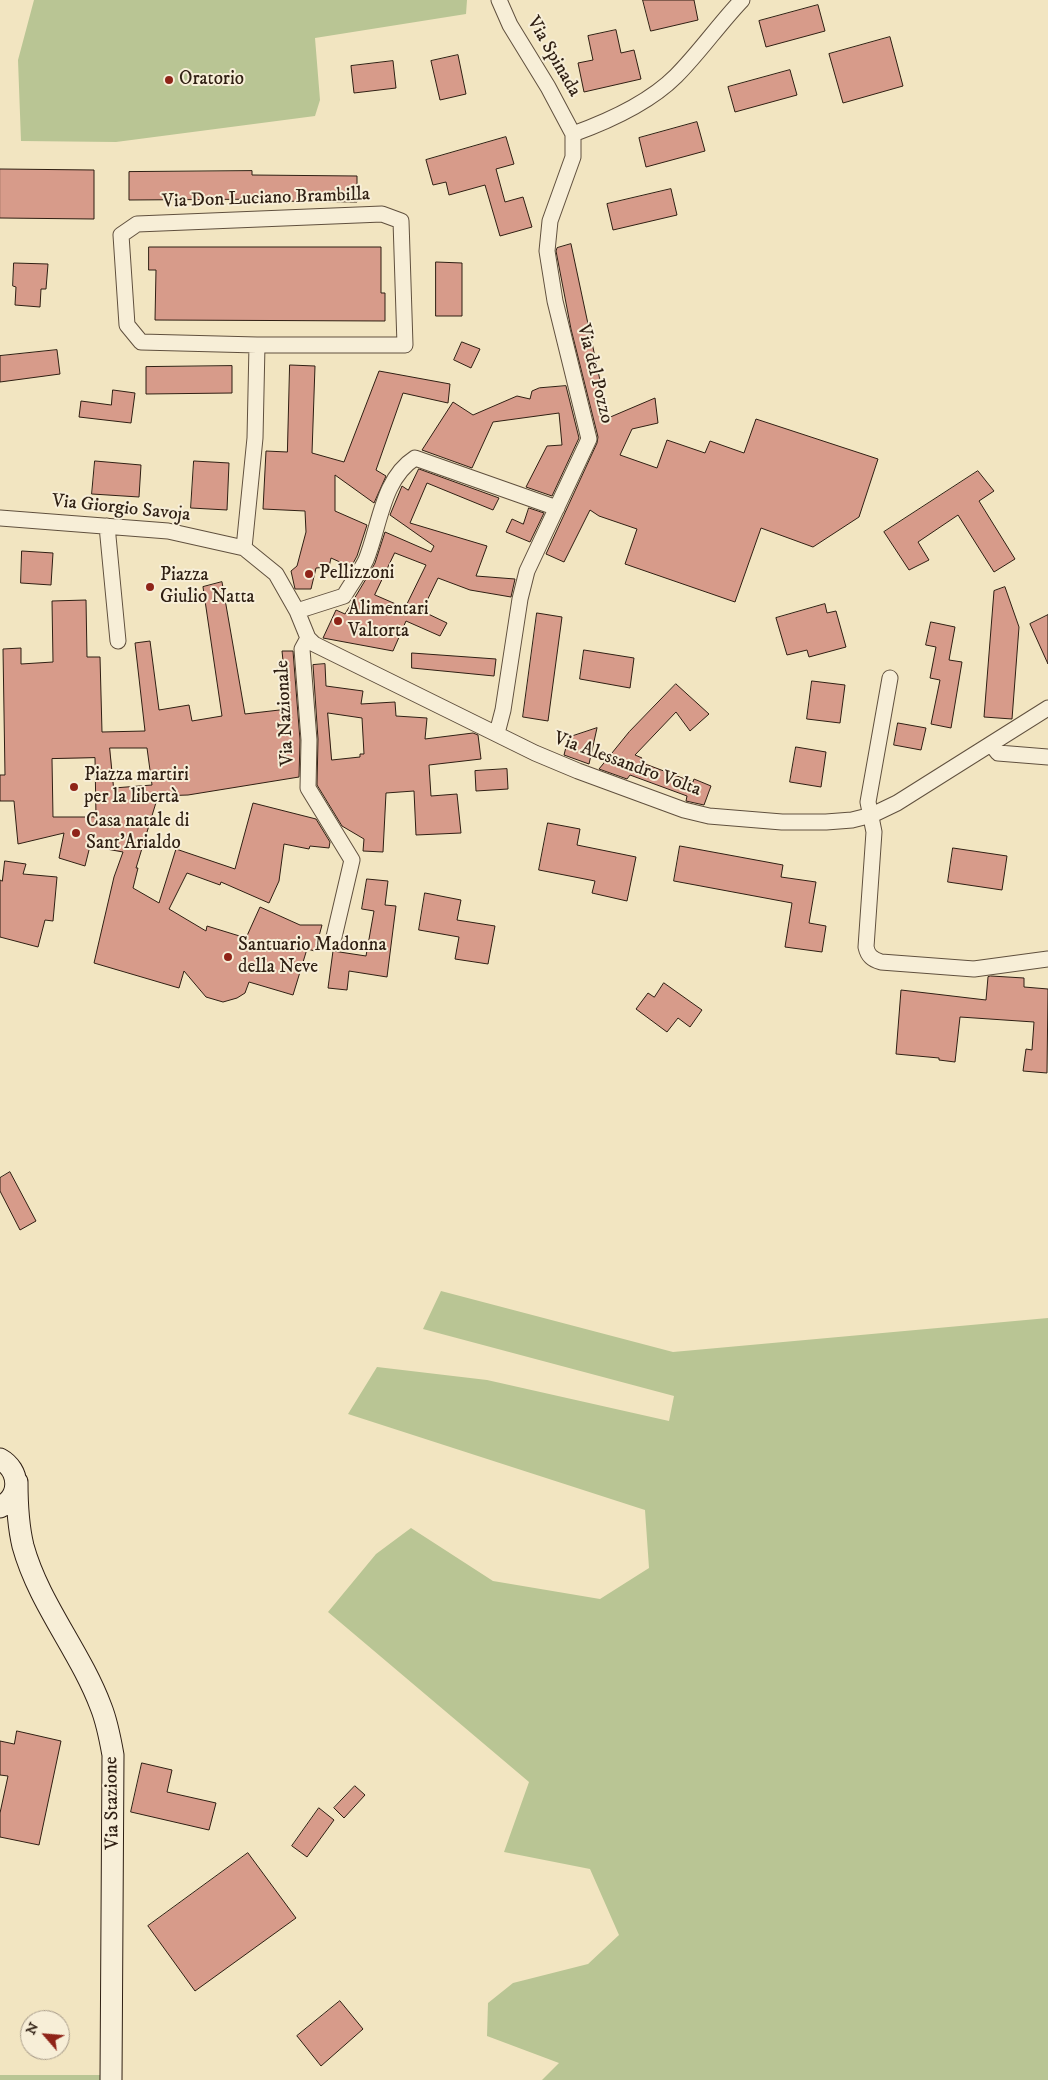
<!DOCTYPE html>
<html>
<head>
<meta charset="utf-8">
<style>
	body { margin:0 }
	#map { position:relative; width:1048px; height:2080px; overflow:hidden; background:#f2e5c1; font-family:"IM FELL DW Pica",serif }
	canvas { display:block }
	.north { position:absolute; left:20px; top:2010px; width:50px; height:50px; box-sizing:border-box; background:#f7eed7; border:1px solid #a79b89; border-radius:50%; rotate:297deg; font-size:14px; font-weight:700; line-height:20px; text-align:center; color:#2f1f13 }
	.north::after { content:''; display:block; margin:auto; width:18px; height:22px; background:#8f2418; clip-path:polygon(50% 0,100% 100%,50% 72%,0 100%) }
</style>
</head>
<body>
<div id="map">
<canvas width="1048" height="2080"></canvas>
<div class="north">N</div>
</div>
<script>
const context = document.querySelector('canvas').getContext('2d');
context.lineJoin = 'round';
function fill(path, color) { context.fillStyle = color; context.fill(path, 'evenodd'); }
function strokePath(path, color, width, dash) { context.strokeStyle = color; context.lineWidth = width; context.lineCap = dash ? 'butt' : 'round'; context.setLineDash(dash || []); context.stroke(path); }
function drawText(font, color, halo, rows, align = 'center') {
  context.font = font + ' "IM FELL DW Pica",serif'; context.lineWidth = 4; context.setLineDash([]); context.textBaseline = 'middle'; context.strokeStyle = halo; context.fillStyle = color; for (const [text, x, y, turn = 0] of rows) {
    context.save(); context.translate(x, y); context.rotate((+turn || 0) * Math.PI / 180); context.textAlign = isNaN(turn) ? turn : align; if (halo) context.strokeText(text, 0, 0); context.fillText(text, 0, 0); context.restore();
  }
}
fill(new Path2D(`
	M34,0H467L466,14L315,38L320,100L315,116L116,142L21,141L18,60Z
	M441,1291L673,1352L1048,1318V2080H542L559,2063L487,2036L488,2003L513,1983L588,1964L619,1935L590,1869L504,1852L529,1782L328,1612L376,1554L411,1528L493,1581L600,1599L649,1568L645,1510L348,1414L377,1367L487,1380L669,1421L674,1396L423,1329Z
	M0,2075H111V2080H0Z`), '#b9c594');
const building = new Path2D(`
	M643,0H694L698,20L651,31Z
	M818,5L825,31L766,47L759,21Z
	M616,30L621,53L634,50L641,79L584,92L578,63L593,60L588,36Z
	M890,37L903,86L843,103L829,54Z
	M458,55L466,94L440,100L431,61Z
	M393,61L396,88L354,93L351,66Z
	M790,70L797,95L735,112L728,87Z
	M697,122L705,151L646,167L639,138Z
	M506,137L514,164L496,169L505,202L523,197L532,227L500,236L485,185L449,195L446,182L433,185L426,160Z
	M0,169L94,170V219L0,218Z
	M252,171V175L357,176V202L276,201V199L129,200V172Z
	M671,189L677,215L613,230L607,204Z
	M571,244L608,418L655,398L658,423L632,429L620,455L657,468L667,440L705,453L710,441L744,453L756,419L878,459L859,517L813,547L761,528L735,602L625,564L637,529L599,516L590,510L564,562L546,554L597,443L598,437L571,329L556,251L557,248Z
	M149,247H381V293H385V321L155,320L156,270H149Z
	M436,262L462,263V316H436Z
	M14,263L48,264L46,289H41L40,307L15,305L16,287L13,286Z
	M462,342L480,349L471,368L454,360Z
	M57,350L60,374L0,382V356Z
	M290,365L315,366L312,453L344,462L379,371L450,384L448,403L403,393L376,470L386,476L374,503L335,475V511L367,525L357,556L351,567L331,558L329,567L316,568L311,589H295L291,571L297,566L306,532L305,511L263,509L266,451L287,452Z
	M232,366V393L146,394V367Z
	M566,386L579,438L552,496L526,487L547,446L562,445L559,413L493,422L472,468L422,450L453,402L473,415L517,396L530,399L532,391L539,388Z
	M113,390L135,393L131,423L79,417L81,401L111,405Z
	M95,461L141,465L139,497L92,494Z
	M194,461L229,463L227,510L191,508Z
	M419,469L499,498L493,510L427,483L410,523L487,546L476,576L515,579L511,597L470,590L438,578L422,611L447,623L440,636L406,621L393,651L323,638L336,610L345,614L369,574L375,563L385,532L431,552L434,546L390,515L402,486L408,490ZM395,553L426,565L405,608L375,595Z
	M978,471L994,491L979,501L1015,559L994,572L958,515L918,542L929,560L909,570L884,532Z
	M529,508L544,513L530,542L506,532L512,519L523,524Z
	M22,551L53,553L51,585L21,583Z
	M222,582L245,714L288,709L282,651H293L300,740L299,777L188,795L158,796L136,868H138L133,888L159,903L176,849L235,869L253,803L316,819L330,842L329,848L310,846L309,849L284,844L279,881L269,903L221,882L220,885L187,873L169,909L206,931L207,926L246,938L260,907L300,925H322L315,951L307,949L293,995L249,982L245,993L237,998L223,1002L206,997L184,971L179,988L94,963L114,877L123,852L90,846L85,866L59,858L64,833L18,844L14,801H0V775H5L3,649L21,648V664L53,662L52,601L86,600L87,657H100L102,732L145,731L135,643L150,641L159,710L189,705L192,721L222,716L203,587ZM110,748H147L152,785L114,788ZM95,758L96,817H53L52,759Z
	M1005,587L1019,627L1012,719L984,717L994,591Z
	M825,604L827,613L836,611L846,647L809,657L807,650L787,655L776,618Z
	M537,613L562,617L548,721L523,717Z
	M1048,615V664L1030,624Z
	M931,622L955,627L949,660L962,662L951,728L931,724L940,680L930,678L936,647L926,645Z
	M584,650L634,658L630,688L580,679Z
	M412,653L496,659L494,676L412,668Z
	M325,664L326,686L363,691L361,704L395,702L396,716L427,718L425,739L473,733L478,735L481,759L429,765L431,796L457,794L461,833L416,835L414,791L386,793L383,852L363,851L364,839L342,826L317,785L318,739L313,665ZM328,713L362,718L364,754H360V757L332,760Z
	M812,681L845,685L840,723L807,719Z
	M676,684L709,714L690,731L676,712L635,755L642,758L640,762L693,782L694,779L711,786L704,805L686,801L687,796L630,775L627,779L599,769L629,732Z
	M898,723L926,728L921,750L894,745Z
	M597,728L589,764L564,755L567,743L569,744L570,737Z
	M796,747L826,752L821,787L790,782Z
	M507,769L508,789L476,791L475,771Z
	M548,823L580,829L577,845L636,857L627,901L592,893L595,881L539,870Z
	M680,846L783,865L781,877L816,882L809,923L826,926L822,952L785,947L792,903L674,881Z
	M953,848L1007,856L1002,890L948,882Z
	M5,861L26,864L23,874L57,877L53,921L45,920L38,947L0,937V880L2,881Z
	M367,879L388,881L385,905L396,906L387,977L349,971L347,990L328,988L333,951L366,956L374,911L362,909Z
	M425,893L461,900L457,920L495,926L488,964L455,959L459,937L419,930Z
	M991,976L1024,978V987L1048,989L1047,1073L1023,1071L1026,1049L1032,1050L1034,1022L960,1017L955,1062L939,1060V1058L896,1054L901,990L986,1000L988,977Z
	M664,983L702,1010L690,1027L678,1018L667,1032L636,1009L648,993L654,997Z
	M10,1172L36,1221L20,1230L0,1191V1178Z
	M17,1731L61,1741L39,1845L0,1837V1813L8,1776L0,1775V1741L14,1744Z
	M142,1763L172,1770L167,1792L216,1803L209,1830L131,1812Z
	M355,1786L365,1795L344,1818L334,1808Z
	M319,1808L334,1820L307,1857L292,1846Z
	M248,1853L296,1918L195,1991L148,1926Z
	M340,2001L363,2029L321,2066L297,2036Z`);
fill(building, '#d79b8a');
strokePath(building, '#2f1f13', 1);
const minor = new Path2D(`
	M573,134C609,121 649,103 676,76C700,52 719,24 742,0
	M382,214L401,221L405,345H257L141,342L127,325L121,235L137,224Z
	M0,518L168,531L244,548L276,574L297,611L308,638L314,644L535,753L578,771L684,810L709,816L782,822H826L852,820L872,815L897,803L1048,708
	M107,526L118,641
	M244,548L255,438L257,345
	M297,611L344,596C351,584 360,572 366,560C380,526 382,479 415,458L557,508
	M308,638L302,649L309,740L308,788L352,860L334,937
	M890,678L868,802L874,832L866,947C868,956 872,959 881,962L974,969L1048,959
	M497,733L503,710L520,599L527,571L589,439L555,301L547,251L550,221L573,157V134L548,87L510,25L499,0
	M991,744L998,753L1048,757`);
const secondary = new Path2D(`
	M0,1459C20,1470 22,1497 0,1507
	M17,1482C17,1503 18,1525 23,1546C39,1604 80,1651 101,1707C107,1722 110,1738 113,1755L111,2080`);
strokePath(minor, '#60503e', 17);
strokePath(secondary, '#2f1f13', 23);
strokePath(minor, '#f7eed7', 15);
strokePath(secondary, '#f7eed7', 21);
for (const [x, y, r, color] of [
	[169,80,5,"#8f2418"],
	[309,574,5,"#8f2418"],
	[150,587,5,"#8f2418"],
	[338,621,5,"#8f2418"],
	[74,787,5,"#8f2418"],
	[76,833,5,"#8f2418"],
	[228,957,5,"#8f2418"]
]) { const dot = new Path2D(); dot.arc(x, y, r, 0, 2 * Math.PI); context.fillStyle = color; context.fill(dot); strokePath(dot, '#f7eed7', 2); }
drawText('19px', '#2f1f13', '#f7eed7', [
	["Via Spinada",553,57,60],
	["Via Don Luciano Brambilla",266,199,-2],
	["Via del Pozzo",594,374,76],
	["Via Giorgio Savoja",121,509,6],
	["Via Nazionale",286,713,-93],
	["Via Alessandro Volta",627,765,20],
	["Via Stazione",113,1803,-91]
]);
drawText('19px', '#2f1f13', '#f7eed7', [
	["Oratorio",179,80],
	["Pellizzoni",319,574],
	["Piazza",160,576],
	["Giulio Natta",160,598],
	["Alimentari",348,610],
	["Valtorta",348,632],
	["Piazza martiri",84,776],
	["per la libertà",84,798],
	["Casa natale di",86,822],
	["Sant'Arialdo",86,844],
	["Santuario Madonna",238,946],
	["della Neve",238,968]
], 'left');
</script>
</body>
</html>
